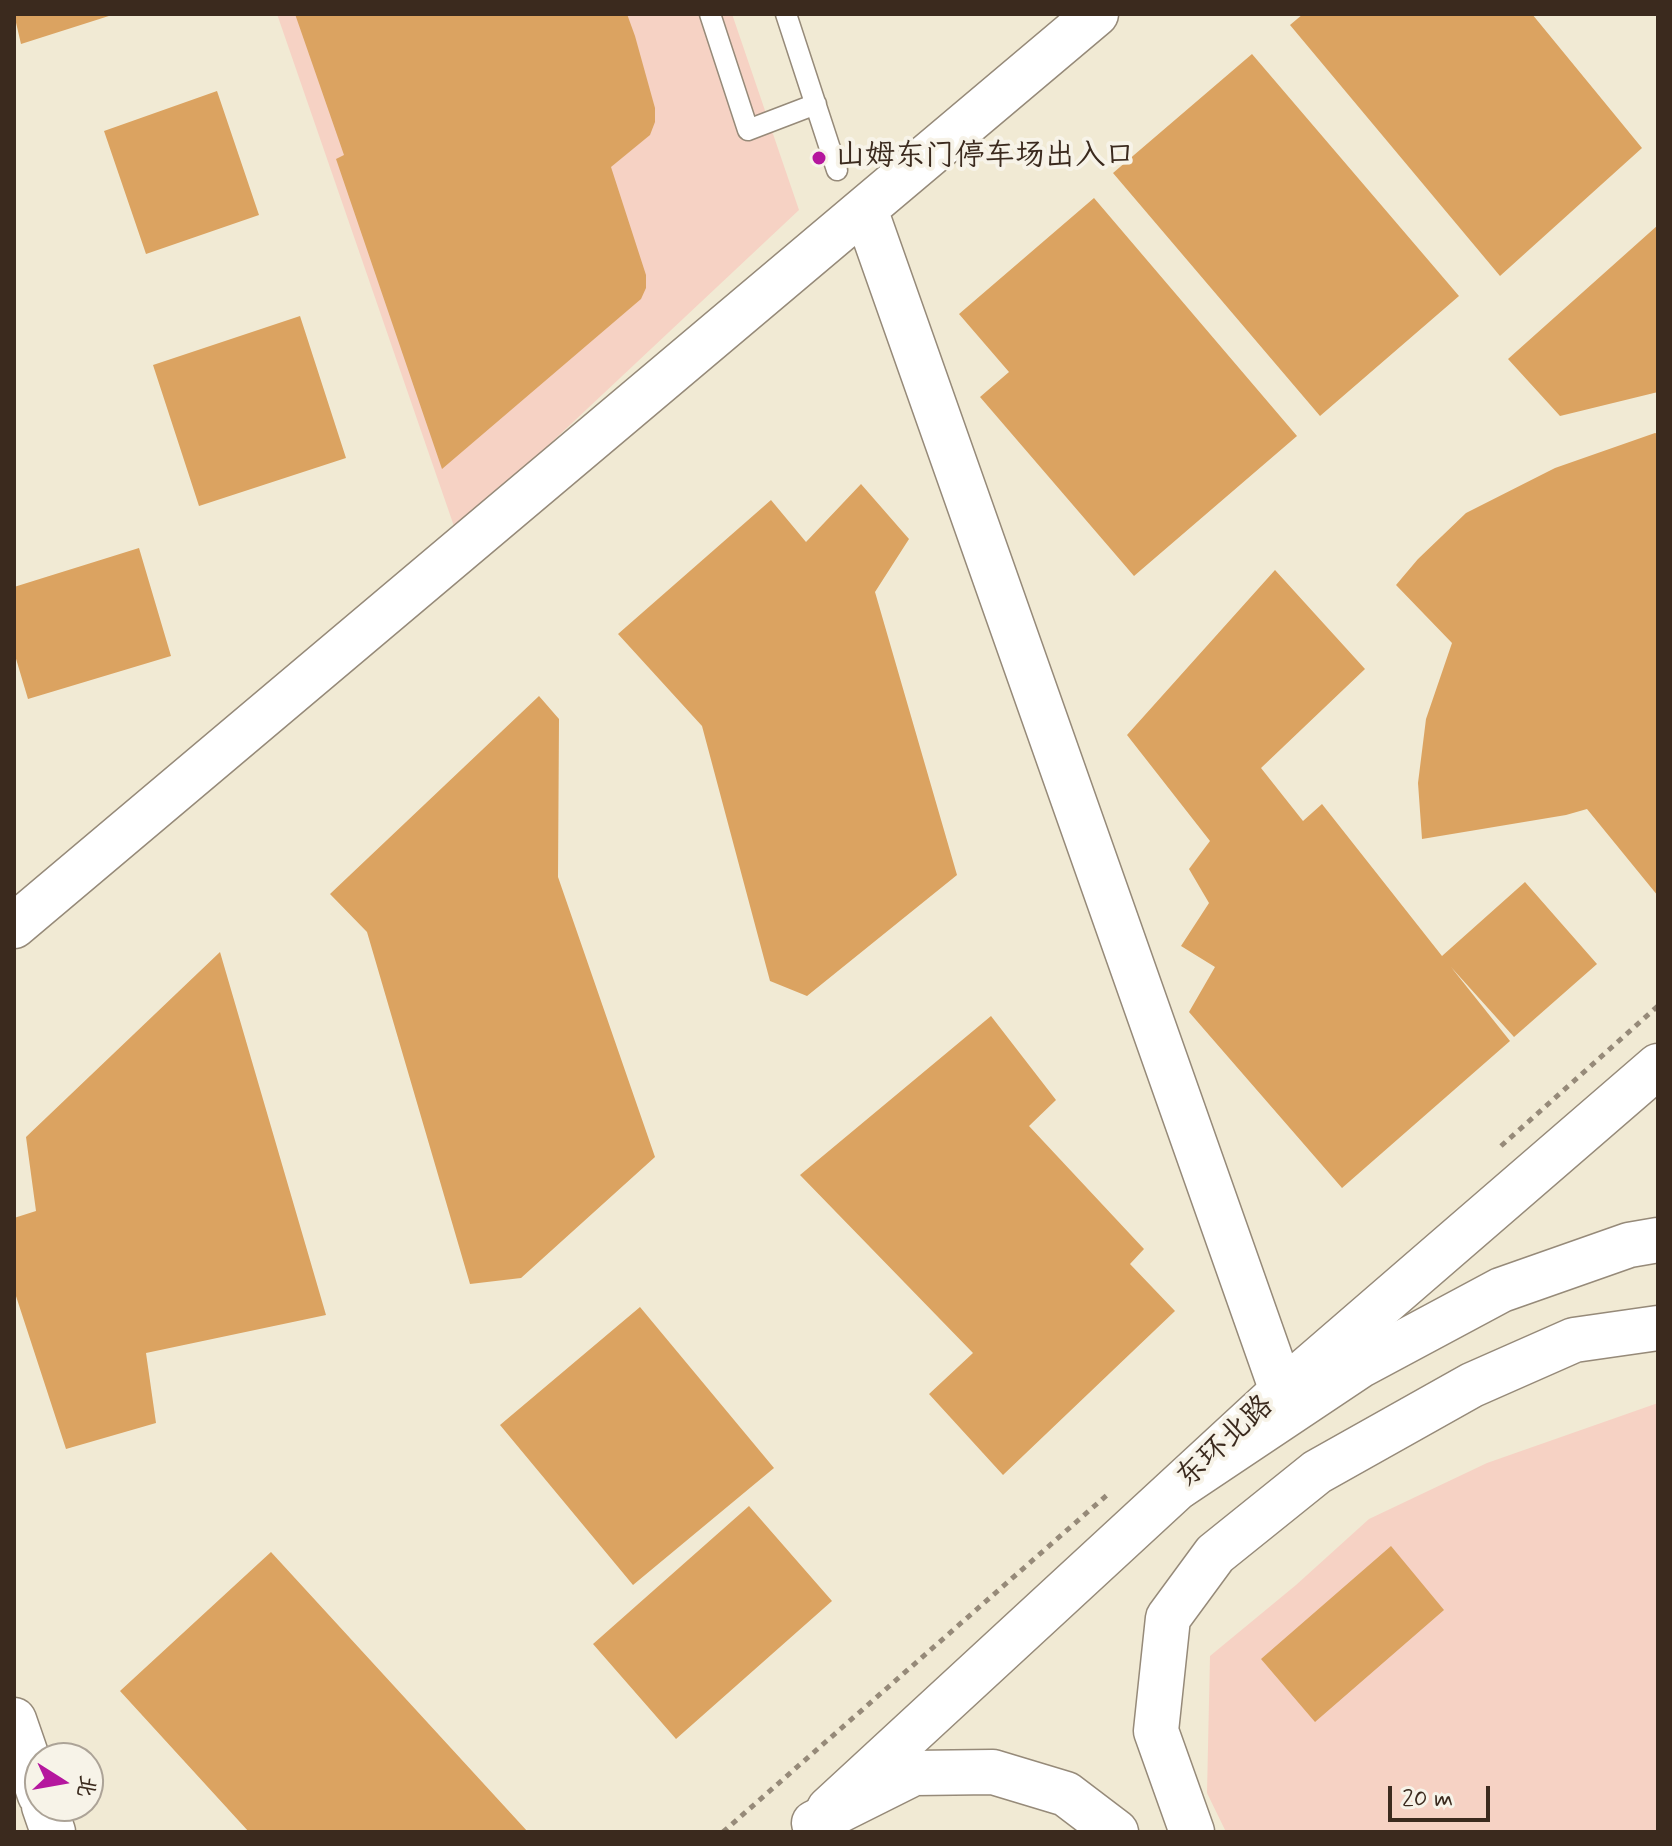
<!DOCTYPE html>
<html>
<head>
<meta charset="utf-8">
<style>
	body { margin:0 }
	#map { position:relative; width:1672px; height:1846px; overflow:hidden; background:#f1ead4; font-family:Mynerve,"LXGW WenKai TC",sans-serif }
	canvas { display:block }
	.frame { position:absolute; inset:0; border:16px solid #3b2a1e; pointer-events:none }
	.north { position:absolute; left:24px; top:1742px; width:80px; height:80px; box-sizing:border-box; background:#f7f3e8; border:2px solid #aca397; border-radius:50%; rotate:101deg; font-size:22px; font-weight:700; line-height:32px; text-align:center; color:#3b2a1e }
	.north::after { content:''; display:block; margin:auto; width:28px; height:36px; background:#b5179e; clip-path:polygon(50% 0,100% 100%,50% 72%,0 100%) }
	.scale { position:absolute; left:1388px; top:1786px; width:102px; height:36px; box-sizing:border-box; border:4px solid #3b2a1e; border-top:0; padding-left:10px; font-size:24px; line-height:28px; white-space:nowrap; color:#3b2a1e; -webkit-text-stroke:6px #f7f3e8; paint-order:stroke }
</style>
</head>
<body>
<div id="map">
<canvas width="1672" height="1846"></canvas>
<div class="frame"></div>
<div class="north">北</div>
<div class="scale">20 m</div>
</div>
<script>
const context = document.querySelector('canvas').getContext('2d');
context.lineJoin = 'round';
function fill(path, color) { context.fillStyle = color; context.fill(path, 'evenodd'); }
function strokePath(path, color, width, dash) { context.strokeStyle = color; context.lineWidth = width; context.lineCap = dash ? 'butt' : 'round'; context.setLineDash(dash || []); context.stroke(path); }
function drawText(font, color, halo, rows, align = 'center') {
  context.font = font + ' Mynerve,"LXGW WenKai TC",sans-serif'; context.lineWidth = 8; context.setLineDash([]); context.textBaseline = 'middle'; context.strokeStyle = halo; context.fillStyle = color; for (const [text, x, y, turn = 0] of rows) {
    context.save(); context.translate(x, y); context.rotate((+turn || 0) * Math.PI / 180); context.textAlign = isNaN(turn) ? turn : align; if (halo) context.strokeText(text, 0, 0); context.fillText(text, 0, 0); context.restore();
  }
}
fill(new Path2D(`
	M277,14H732L799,210L456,532Z
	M1658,1403V1832H1226L1207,1793L1210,1656L1296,1585L1369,1519L1487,1463Z`), '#f6d2c4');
fill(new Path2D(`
	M14,14H112V15L21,44Z
	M295,14H627L635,36L655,108V122L650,135L611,167L646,275V288L641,299L442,469L336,159L344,155Z
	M1303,14H1532L1642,148L1500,276L1290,25Z
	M1252,54L1459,296L1320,416L1113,173Z
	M217,91L259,215L146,254L104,131Z
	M1094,198L1297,436L1134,576L980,397L1009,372L959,314Z
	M1658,225V392L1560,416L1508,359Z
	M300,316L346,458L199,506L153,365Z
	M1655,433L1658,434V896L1587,809L1566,815L1422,839L1418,783L1426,719L1452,643L1396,585L1418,559L1466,513L1555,468Z
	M861,484L909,539L875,592L957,875L807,996L770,981L702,726L618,634L771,500L806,542Z
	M139,548L171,656L28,699L14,652V587Z
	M1275,570L1365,669L1261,768L1303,821L1322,804L1442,956L1525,882L1597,964L1514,1037L1451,967L1510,1041L1342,1188L1189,1012L1215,967L1181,946L1209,903L1189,869L1210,841L1127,735Z
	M539,696L559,719L558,877L655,1157L521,1278L470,1284L367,932L330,894Z
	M220,952L326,1315L146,1353L156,1423L66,1449L14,1290V1218L36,1211L26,1137Z
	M991,1016L1056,1100L1029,1126L1144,1249L1130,1264L1175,1311L1003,1475L929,1394L973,1353L800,1175Z
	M640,1307L774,1468L633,1585L500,1425Z
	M749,1506L832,1601L676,1739L593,1644Z
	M1391,1546L1444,1610L1315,1722L1261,1659Z
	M271,1552L528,1832H249L120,1691Z`), '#dba361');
const service = new Path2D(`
	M710,14L748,130L816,104
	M786,14L837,170`);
const tertiary = new Path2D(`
	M865,209L1282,1391
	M14,926L1096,14
	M14,1720L40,1795
	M44,1806L53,1832`);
const secondary = new Path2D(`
	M829,1809L1282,1391L1658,1066`);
const motorway = new Path2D(`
	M1180,1486L1361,1365L1501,1290L1629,1245L1658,1240
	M814,1823L914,1773L993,1772L1066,1794L1116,1832
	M1192,1832L1156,1731L1168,1618L1215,1554L1317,1472L1472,1385L1574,1340L1658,1328`);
strokePath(service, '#968a79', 23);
strokePath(tertiary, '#968a79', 47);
strokePath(secondary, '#968a79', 47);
strokePath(motorway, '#968a79', 47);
strokePath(new Path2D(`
	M1501,1146L1658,1006
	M723,1832L1107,1495`), '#968a79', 5, [6, 6]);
strokePath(service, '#fff', 20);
strokePath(tertiary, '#fff', 44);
strokePath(secondary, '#fff', 44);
strokePath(motorway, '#fff', 44);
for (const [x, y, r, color] of [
	[819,158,8,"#b5179e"]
]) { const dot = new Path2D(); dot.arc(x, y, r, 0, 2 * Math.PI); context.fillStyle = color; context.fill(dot); strokePath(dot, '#f7f3e8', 3); }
drawText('30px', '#3b2a1e', '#f7f3e8', [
	["山姆东门停车场出入口",835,158]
], 'left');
drawText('30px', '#3b2a1e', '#f7f3e8', [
	["东环北路",1226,1443,-43]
]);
</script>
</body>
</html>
